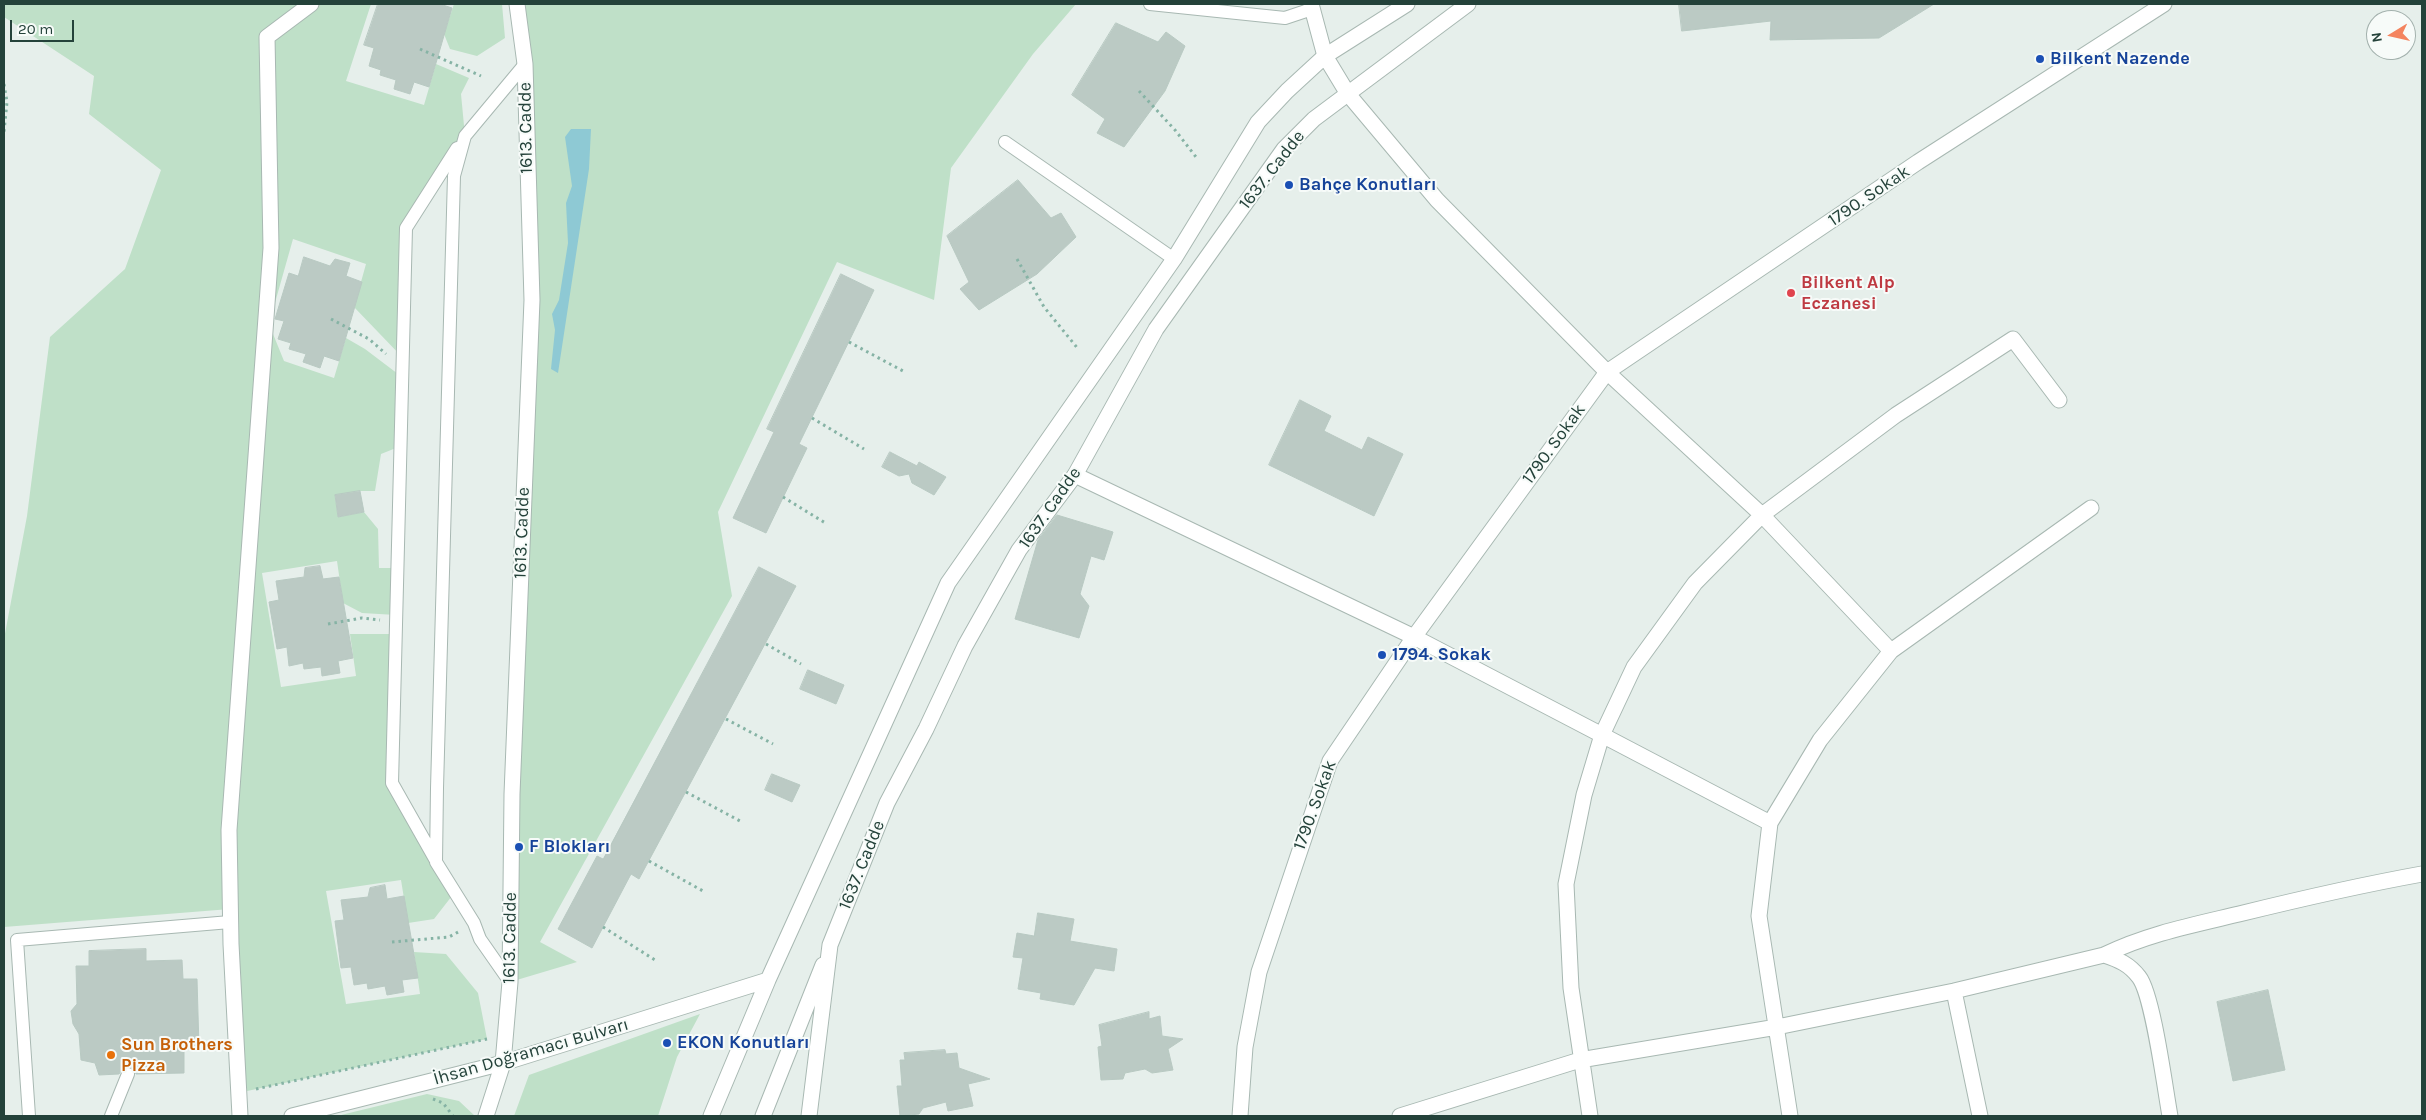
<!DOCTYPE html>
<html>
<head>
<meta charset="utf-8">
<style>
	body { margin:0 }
	#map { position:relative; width:2426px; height:1120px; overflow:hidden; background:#e6efeb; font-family:Karla,sans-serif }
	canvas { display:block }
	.frame { position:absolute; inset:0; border:5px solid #24423a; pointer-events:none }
	.north { position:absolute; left:2366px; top:10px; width:50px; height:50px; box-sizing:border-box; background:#f7fbf9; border:1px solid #a3b1ad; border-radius:50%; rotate:261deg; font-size:14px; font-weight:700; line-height:20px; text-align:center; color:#24423a }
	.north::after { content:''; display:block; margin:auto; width:18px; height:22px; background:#f4845f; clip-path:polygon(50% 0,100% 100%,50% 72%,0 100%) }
	.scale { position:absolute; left:10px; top:20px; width:64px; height:22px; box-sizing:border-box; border:2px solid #24423a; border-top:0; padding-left:6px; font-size:15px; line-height:18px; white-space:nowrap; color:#24423a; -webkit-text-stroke:4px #f7fbf9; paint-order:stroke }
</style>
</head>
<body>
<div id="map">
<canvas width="2426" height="1120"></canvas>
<div class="frame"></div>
<div class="north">N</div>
<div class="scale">20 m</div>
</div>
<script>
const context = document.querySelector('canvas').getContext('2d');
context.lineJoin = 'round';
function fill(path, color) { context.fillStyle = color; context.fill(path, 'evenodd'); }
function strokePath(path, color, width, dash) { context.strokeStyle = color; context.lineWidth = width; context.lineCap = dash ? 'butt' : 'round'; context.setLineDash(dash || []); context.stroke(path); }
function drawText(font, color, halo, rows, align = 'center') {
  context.font = font + ' Karla,sans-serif'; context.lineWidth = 4; context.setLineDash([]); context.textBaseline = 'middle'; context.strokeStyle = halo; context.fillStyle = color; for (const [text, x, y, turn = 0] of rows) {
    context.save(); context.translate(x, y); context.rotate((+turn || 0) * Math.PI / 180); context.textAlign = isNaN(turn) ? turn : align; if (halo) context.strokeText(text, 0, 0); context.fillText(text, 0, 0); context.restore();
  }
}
fill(new Path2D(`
	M4,4H371L346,81L424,105L436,64L469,78L461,94L465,136L406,228L403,358L354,307L366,264L293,239L269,324L284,361L334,378L346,338L365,349L402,377L401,446L381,454L375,491H360L335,496L338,517L364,512L378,529L379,568H397L396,615L362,613L343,603L337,561L262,573L281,687L356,676L350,634H395L392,783L455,892L434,919L408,923L401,880L326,891L346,1004L420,994L414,952L446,954L478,993L487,1039L238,1093L230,909L4,927V639L27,516L50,337L125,269L161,170L89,114L94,76L4,17Z
	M454,4H502L505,38L477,56L450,49L444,34Z
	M517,4H1076L1033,54L951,168L934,300L837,262L718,512L732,596L540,942L577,962L510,982L532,300Z
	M700,1014L677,1057L658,1116H514L529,1075Z
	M427,1094L459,1101L475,1116H337Z`), '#bfe0c8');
fill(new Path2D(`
	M571,129H591L589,169L558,373L551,369L555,330L552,314L559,300L568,243L566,203L572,186L565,137Z`), '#8ec9d4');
const building = new Path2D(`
	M378,4H440L452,8L429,87L414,82L410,94L394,89L396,80L380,75L381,70L369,66L374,48L364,45Z
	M1679,4H1934L1879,38L1770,40L1771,21L1682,31Z
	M1116,23L1158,42L1166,32L1185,46L1165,91L1124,147L1097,133L1105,119L1072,95Z
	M1018,180L1051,218L1061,213L1076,237L1037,274L979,310L960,289L969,282L947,236Z
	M304,257L330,266L335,259L350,263L346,276L362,282L339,361L324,356L320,368L303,362L306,354L289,349L291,343L278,339L284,321L275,319L289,273L298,276Z
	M841,274L874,290L799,444L807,448L766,533L733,518L774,432L767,429Z
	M1300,400L1331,416L1324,431L1362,450L1368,437L1403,454L1374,516L1269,465Z
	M890,452L917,466L919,462L946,477L934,495L912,483L909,474L899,476L882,467Z
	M360,491L364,512L338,517L335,495Z
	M1057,515L1113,532L1104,560L1091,556L1080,594L1089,606L1079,638L1015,619L1038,540Z
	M320,566L323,579L339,577L353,658L338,661L340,673L322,676L321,667L304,669L303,663L289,666L287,647L277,649L269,602L279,600L276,581L304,577L305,568Z
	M759,567L796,586L639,879L631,874L592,948L558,929L597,856L603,859Z
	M808,670L844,685L836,704L800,689Z
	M772,774L800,785L792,802L765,790Z
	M385,885L387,899L404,896L418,978L402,980L404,992L387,995L385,986L368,989L367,983L354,985L351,967L341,968L335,921L344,920L341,900L368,897L370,888Z
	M1038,913L1074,919L1070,941L1117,949L1114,971L1095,968L1074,1005L1040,999L1041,993L1018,989L1023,958L1013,957L1017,933L1034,936Z
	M146,949V961L182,960L183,979H197L199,1048L184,1049V1073L136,1074L134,1069L127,1066L123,1068L119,1074L99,1075L95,1063L81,1060L79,1034L73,1024L71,1011L77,1004L76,966H89V951Z
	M2268,990L2285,1070L2233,1081L2217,1002Z
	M1149,1012V1019L1160,1016L1162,1036L1183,1039L1168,1049L1173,1070L1152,1073L1145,1069L1125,1073L1123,1079L1101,1080L1098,1047L1102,1046L1099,1025Z
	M945,1050L946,1054L957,1053L959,1068L990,1079L968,1084L973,1106L948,1111L946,1102L923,1108L919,1114L900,1116L897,1086H902L900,1060H905L904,1053Z`);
fill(building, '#bbcac4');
strokePath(building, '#b8c9c2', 1);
const service = new Path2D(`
	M1150,4L1285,18L1312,9
	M1005,142L1174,259
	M435,859L392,783L406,228L457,148
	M510,982L480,939L474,923L436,862L437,788L454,176L465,136L525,64
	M29,1116L17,940L230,922
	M111,1116L128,1074`);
const pedestrian = new Path2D(`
	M240,1116L231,944L229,830L271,248L267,37L311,4`);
const minor = new Path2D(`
	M1311,4L1325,56
	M1348,94L1437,200L1607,372L1762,515L1695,583L1634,667L1602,735L1770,823L1759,916L1790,1116
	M1075,475L1414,637L1602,735L1584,795L1566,884L1571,988L1590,1116
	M1891,651L1762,515L1896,415L2013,339L2059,400
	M1770,823L1820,740L1891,651L2091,508
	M2104,955C2147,934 2193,925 2239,914C2300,899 2361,885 2422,874
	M1954,991L1980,1116
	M486,1116L503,1063L510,982L512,794L532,300L525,64L517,4
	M1240,1116L1245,1047L1259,972L1330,761L1414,637L1607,372L1918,162L2164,4
	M1400,1116L1580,1060L1777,1027L1954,991L2104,955C2119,960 2129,964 2139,977C2153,995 2165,1089 2170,1116`);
const tertiary = new Path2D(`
	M1325,56L1348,94
	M292,1116L503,1063L768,980
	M711,1116L768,980L948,583L1174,259L1258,122L1287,91L1325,56L1407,4
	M763,1116L823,965
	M809,1116L830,945L887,803L926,729L965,646L1019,550L1075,475L1156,329L1284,149L1314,119L1468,4`);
strokePath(service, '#a8b8b2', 14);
strokePath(pedestrian, '#a8b8b2', 17);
strokePath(minor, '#a8b8b2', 17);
strokePath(tertiary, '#a8b8b2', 17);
strokePath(new Path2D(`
	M420,49L481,76
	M4,84L7,102L4,132
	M1139,91L1175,130L1196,157
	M1017,259L1044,307L1079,350
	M331,319L369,339L386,354
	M849,342L903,371
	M812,418L864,449
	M783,497L827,524
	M328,624L362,618L380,620
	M766,644L801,664
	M726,719L773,744
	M686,792L740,821
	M649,861L703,891
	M603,927L655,960
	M392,942L449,937L460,931
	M256,1089L487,1039
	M433,1099L443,1103L453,1116`), '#86b3a5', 3, [2.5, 4]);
strokePath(service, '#fff', 12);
strokePath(pedestrian, '#fff', 15);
strokePath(minor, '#fff', 15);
strokePath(tertiary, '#fff', 15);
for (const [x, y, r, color] of [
	[2040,59,5,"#1a4fb4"],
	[1289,185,5,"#1a4fb4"],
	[1791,293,5,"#e0444e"],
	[1382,655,5,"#1a4fb4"],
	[519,847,5,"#1a4fb4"],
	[667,1043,5,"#1a4fb4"],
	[111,1055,5,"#e8710a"]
]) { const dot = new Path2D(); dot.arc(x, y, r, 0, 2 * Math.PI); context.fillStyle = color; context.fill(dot); strokePath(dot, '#f7fbf9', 2); }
drawText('bold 18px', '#164399', '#f7fbf9', [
	["Bilkent Nazende",2050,59],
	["Bahçe Konutları",1299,185],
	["1794. Sokak",1392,655],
	["F Blokları",529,847],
	["EKON Konutları",677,1043]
], 'left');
drawText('18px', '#24423a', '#f7fbf9', [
	["1613. Cadde",526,128,-91],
	["1637. Cadde",1272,170,-52],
	["1790. Sokak",1869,196,-34],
	["1790. Sokak",1554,444,-54],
	["1637. Cadde",1050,508,-55],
	["1613. Cadde",522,533,-88],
	["1790. Sokak",1315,805,-70],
	["1637. Cadde",862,865,-68],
	["1613. Cadde",510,938,-89],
	["İhsan Doğramacı Bulvarı",531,1052,-16]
]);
drawText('bold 18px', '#be3a42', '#f7fbf9', [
	["Bilkent Alp",1801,283],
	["Eczanesi",1801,304]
], 'left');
drawText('bold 18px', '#c56008', '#f7fbf9', [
	["Sun Brothers",121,1045],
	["Pizza",121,1066]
], 'left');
</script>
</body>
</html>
